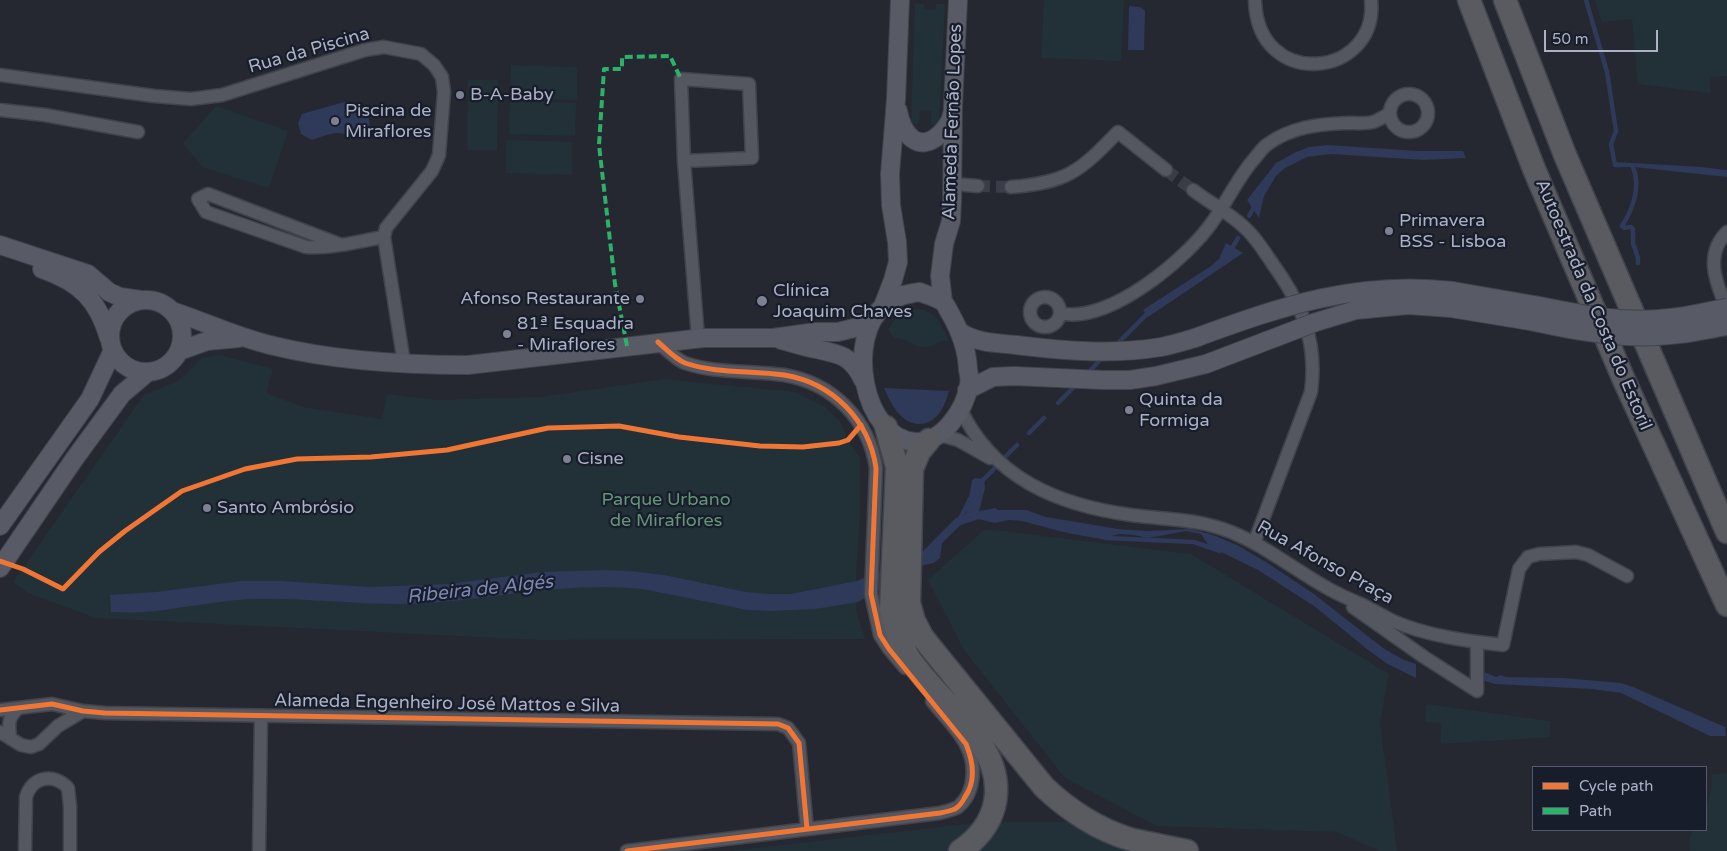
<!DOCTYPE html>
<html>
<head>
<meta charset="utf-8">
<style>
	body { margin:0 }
	#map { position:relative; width:1727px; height:851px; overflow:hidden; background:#252831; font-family:"Varela Round",sans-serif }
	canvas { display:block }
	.legend { position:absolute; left:1532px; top:766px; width:175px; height:65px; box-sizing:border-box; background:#181d2c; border:1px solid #545869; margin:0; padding:6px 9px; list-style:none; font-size:15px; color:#adb1c5 }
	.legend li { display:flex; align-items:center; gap:10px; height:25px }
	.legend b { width:25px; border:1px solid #545869 }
	.scale { position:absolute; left:1544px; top:30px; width:114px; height:22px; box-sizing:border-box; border:2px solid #adb1c5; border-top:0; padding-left:6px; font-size:15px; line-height:18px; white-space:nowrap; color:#adb1c5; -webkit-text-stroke:4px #181d2c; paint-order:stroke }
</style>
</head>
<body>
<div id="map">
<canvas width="1727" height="851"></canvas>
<ul class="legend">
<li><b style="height:6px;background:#f07635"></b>Cycle path</li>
<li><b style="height:6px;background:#2db169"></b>Path</li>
</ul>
<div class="scale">50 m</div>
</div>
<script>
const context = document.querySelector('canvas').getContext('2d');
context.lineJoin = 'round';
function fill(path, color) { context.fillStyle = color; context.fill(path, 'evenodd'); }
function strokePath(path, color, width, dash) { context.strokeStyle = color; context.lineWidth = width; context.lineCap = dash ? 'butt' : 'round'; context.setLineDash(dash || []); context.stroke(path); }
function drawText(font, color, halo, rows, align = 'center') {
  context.font = font + ' "Varela Round",sans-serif'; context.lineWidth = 4.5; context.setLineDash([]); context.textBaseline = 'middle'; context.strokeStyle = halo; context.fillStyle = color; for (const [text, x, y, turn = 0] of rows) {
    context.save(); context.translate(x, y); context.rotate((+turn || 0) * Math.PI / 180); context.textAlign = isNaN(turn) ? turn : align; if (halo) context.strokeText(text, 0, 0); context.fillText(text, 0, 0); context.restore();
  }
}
fill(new Path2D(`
	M1044,0H1124L1121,61L1041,58Z
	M1595,0H1727V76L1710,77V93L1638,84L1632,19L1602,22Z
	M915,3L924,4L925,10H936V4H945L939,125L931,124V111L920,110L919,124L911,123Z
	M511,65L577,67V100L510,98Z
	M468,80H498L497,150H467Z
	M510,101L576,103L575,136L509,134Z
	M216,106L288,131L269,188L202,167L183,143Z
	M506,140L572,142V175L506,173Z
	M910,309C934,308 940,321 949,341C936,340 935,346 925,347C914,349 909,337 894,338L888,330C893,319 900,315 910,309Z
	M219,355L273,369L266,393L303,407L382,419L387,394L434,400L540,397L664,379L795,392L825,407L840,421L848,440L860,458V514L856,576V610L865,639L541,640L96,618L28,593L13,582L144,395L178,381L202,358Z
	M985,529L1191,554L1389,674L1380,722L1397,851H1380L1337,832L1157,826L1065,778L964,650L928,580Z
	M1426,704L1550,721V737L1441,744V723L1425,722Z
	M1727,773V851H1690L1689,838L1694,830H1706V809L1711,789L1712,775Z
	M983,822H1078L1139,851H730Z`), '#223037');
fill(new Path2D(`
	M1129,6L1140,7L1145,11L1144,50H1128Z
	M344,102L356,105L368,114L370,126C354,148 355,132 336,133C328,134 320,137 312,140L301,134L298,123L302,114Z
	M1328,145L1418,151H1463L1466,158L1423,160L1331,154L1307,157L1285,168L1276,176L1264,196L1259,218L1247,200L1276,163L1296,152L1309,147Z
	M1615,162L1702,167L1725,170H1727V177L1634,167H1616Z
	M1226,243L1243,253L1148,317L1143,310L1211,266L1219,259Z
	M884,388L949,391C947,397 945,404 942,409C935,422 919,429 906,420C895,413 889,399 884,388Z
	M975,478L984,479L985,488L979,511L996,508L997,510H1026L1046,517L1118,529L1148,531L1191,529L1213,535L1237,545L1266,562L1314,594L1383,648L1404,660L1416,664V678L1386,663L1367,649L1314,606L1258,570L1209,546L1201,534L1186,531L1148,538L1134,535L1119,534L1102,539L1095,538L1067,533L1022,521L1009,520L995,523L969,517L942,543L940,558L934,563L924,565L858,602L815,609L771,611L748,610L648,590C575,580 501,598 429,603C369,607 310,597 250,599C215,601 180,609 145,612C134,613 122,612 111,612L110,595L156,592L241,581H283L368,587L448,584L542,572L604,570L630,571L664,575L746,592L769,594H791L857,581L922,552L956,518L966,514L972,480Z
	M1484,672L1496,677L1501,675L1506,677L1563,678L1621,683L1633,687L1725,727L1726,736H1710L1621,693L1592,689L1495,684L1485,681Z`), '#2f3959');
strokePath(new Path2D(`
	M1586,0L1607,72L1616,131L1611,144L1615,165H1621
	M1633,167C1641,186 1633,209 1622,226L1624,228L1631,227L1633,229V243L1638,258V263
	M1249,216L1255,205
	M1231,250L1238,238
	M1117,344L1150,311
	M1089,372L1101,359
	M1058,403L1074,387
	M1029,433L1044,418
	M1006,456L1017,445
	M981,482L994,469
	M960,519L970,499
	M959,523L978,517
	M1100,536L1106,538L1194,542L1220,551`), '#2f3959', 4.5);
strokePath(new Path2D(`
	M1166,170L1193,190
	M978,186L1011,187`), '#393d47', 12, [12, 6]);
const street = new Path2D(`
	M1255,0C1257,92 1379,78 1371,0
	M0,75L154,96L191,99L222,95L365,50L384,47L421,54L434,65L442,77L444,92L439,155L436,162L432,171L386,228L384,237L404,363
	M1390 113a19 19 0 1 1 38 0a19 19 0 1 1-38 0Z
	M0,110L45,115L138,132
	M684,161L752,158L749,84L681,79L684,161L698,338
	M953,184L978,186
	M1011,187C1067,183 1080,171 1118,132L1166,170
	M1193,190C1210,203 1231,214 1246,229C1256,238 1264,251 1272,263C1301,303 1318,340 1311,392L1254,543
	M1727,232C1704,255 1716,283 1727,309
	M339,244L208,194L198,199L206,212L306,247C331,249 359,241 384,237
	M1030 312a15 15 0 1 1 30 0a15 15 0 1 1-30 0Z
	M1060,313C1108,325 1188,258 1213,221C1228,200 1238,177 1255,158C1259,153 1263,147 1268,144C1291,127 1319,124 1347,123C1355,123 1365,124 1373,122C1379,120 1385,116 1390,113
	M658,342C666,349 675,359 685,363C717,374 751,370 784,375C833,383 869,420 876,468L871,594L880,635L889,649L905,668
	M960,408C993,478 1057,505 1131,515C1167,520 1196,518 1231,532C1266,546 1296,571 1329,589C1340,595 1351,600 1363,605C1373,610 1383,616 1393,621C1427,636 1467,641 1503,645L1519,569L1528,557L1539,554L1576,552L1588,555L1627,576
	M940,435L958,440L990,458
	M1353,607L1424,657L1477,691
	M1477,642V691
	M0,710L52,704L83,711L105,713L778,724L788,728L799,743L807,829
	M0,732L21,745L31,747L39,744L58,726L83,711
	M10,738C9,723 7,718 19,708
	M25,851L26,797C32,776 54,773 68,788L70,806V851
	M259,851L261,716
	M627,851L940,813C946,811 953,810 958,807C976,792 976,763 966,745C958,729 943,715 932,701`);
const secondary = new Path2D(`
	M898,111C902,133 918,155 940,134C946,128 951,122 952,114
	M0,245L88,274L109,292L120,297L141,300
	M42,269C80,282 98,300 109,338
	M1453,291L1534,305
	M920,292C926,295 939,298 944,303C946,305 948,310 950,313C960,331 967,348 968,370C969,374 970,380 969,385C965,409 943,443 916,442C862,439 845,336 885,305C896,296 906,294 920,292Z
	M110 336a36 36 0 1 1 72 0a36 36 0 1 1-72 0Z
	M943,302L940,276L944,244L951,221L952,201L953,106L958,0
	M883,306L893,280L898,262L897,242L891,205L890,174L896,99L900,0
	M1451,308L1530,321
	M172,311C205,322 237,337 270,345C334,361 402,365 468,365L703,338H773L816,332H838L858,327L876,315
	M960,332C976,343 998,343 1016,345C1064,351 1113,355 1161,347C1172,345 1184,341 1195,338
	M781,340C793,343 804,347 816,349C840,354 852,356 863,380
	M179,351L207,341L239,338
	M967,390L993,377L1014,376L1103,380H1130L1156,376L1206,364
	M0,526L90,399L113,350
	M0,568L75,458L122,394L148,372`);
const highway = new Path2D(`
	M1469,0L1534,169L1624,380L1727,605
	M1505,0L1565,155L1727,532
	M886,427L897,467L891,608C894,627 899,642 909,658C929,688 960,712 980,742C1007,782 1000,824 960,851
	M929,440L919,452L912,469L909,603L914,621L923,638L1044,787C1068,810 1100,831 1133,840C1151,844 1169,847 1187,851`);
strokePath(street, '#41434b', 15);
strokePath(secondary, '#41434b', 20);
strokePath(highway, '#41444e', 25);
strokePath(street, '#545660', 12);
strokePath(secondary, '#585b65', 18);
strokePath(highway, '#5a5b60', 22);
const secondaryBridge = new Path2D(`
	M1534,305C1578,314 1625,324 1670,318C1689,316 1708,311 1727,308
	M1530,321C1576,331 1623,340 1670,335C1689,334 1708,329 1727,326
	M1195,338C1282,306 1358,280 1453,291
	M1206,364L1316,322L1356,310L1408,305L1451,308`);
strokePath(secondaryBridge, '#41434b', 20, []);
strokePath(secondaryBridge, '#585b65', 18);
strokePath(new Path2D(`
	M627,346L615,284L599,145L604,69H622V57L670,56L681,79`), '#2db169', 4, [8, 4]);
strokePath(new Path2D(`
	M0,561L23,569L63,589L99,552L125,531L182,491L245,469L297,459L371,457L447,450L548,428L619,426L679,437L760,446L803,447L839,443L848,440L861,425
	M0,710L52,704L83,711L105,713L778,724L788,728L799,743L807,829
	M627,851L940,813C945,812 950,811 955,809C960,806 963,801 965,797C976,781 973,761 966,744L889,649L880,635L871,594L876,468C869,420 833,383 784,375C751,370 717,374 685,363C675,359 666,349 658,342`), '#f07635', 5);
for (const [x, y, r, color] of [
	[460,95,5,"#7d8191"],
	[335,121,5,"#7d8191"],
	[1389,231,5,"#7d8191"],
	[640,299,5,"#7d8191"],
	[762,301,6,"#7d8191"],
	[507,334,5,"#7d8191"],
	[1129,410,5,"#7d8191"],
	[567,459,5,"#7d8191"],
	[207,508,5,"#7d8191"]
]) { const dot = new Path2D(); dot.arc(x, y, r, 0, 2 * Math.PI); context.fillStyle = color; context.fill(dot); strokePath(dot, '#181d2c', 2); }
drawText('18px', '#adb1c5', '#181d2c', [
	["Rua da Piscina",309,51,-16],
	["Alameda Fernão Lopes",953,122,-88],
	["Autoestrada da Costa do Estoril",1593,305,67],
	["Rua Afonso Praça",1325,563,29],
	["Alameda Engenheiro José Mattos e Silva",447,704,1]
]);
drawText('18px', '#adb1c5', '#181d2c', [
	["B-A-Baby",470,95],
	["Piscina de",345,111],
	["Miraflores",345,132],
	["Primavera",1399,221],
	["BSS - Lisboa",1399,242],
	["Clínica",773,291],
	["Joaquim Chaves",773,312],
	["Afonso Restaurante",630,299,"right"],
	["81ª Esquadra",517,324],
	["- Miraflores",517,345],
	["Quinta da",1139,400],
	["Formiga",1139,421],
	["Cisne",577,459],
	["Santo Ambrósio",217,508]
], 'left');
drawText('18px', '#649578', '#181d2c', [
	["Parque Urbano",666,500],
	["de Miraflores",666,521]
]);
drawText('italic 19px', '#7b89b2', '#181d2c', [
	["Ribeira de Algés",480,590,-6]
]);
</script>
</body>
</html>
